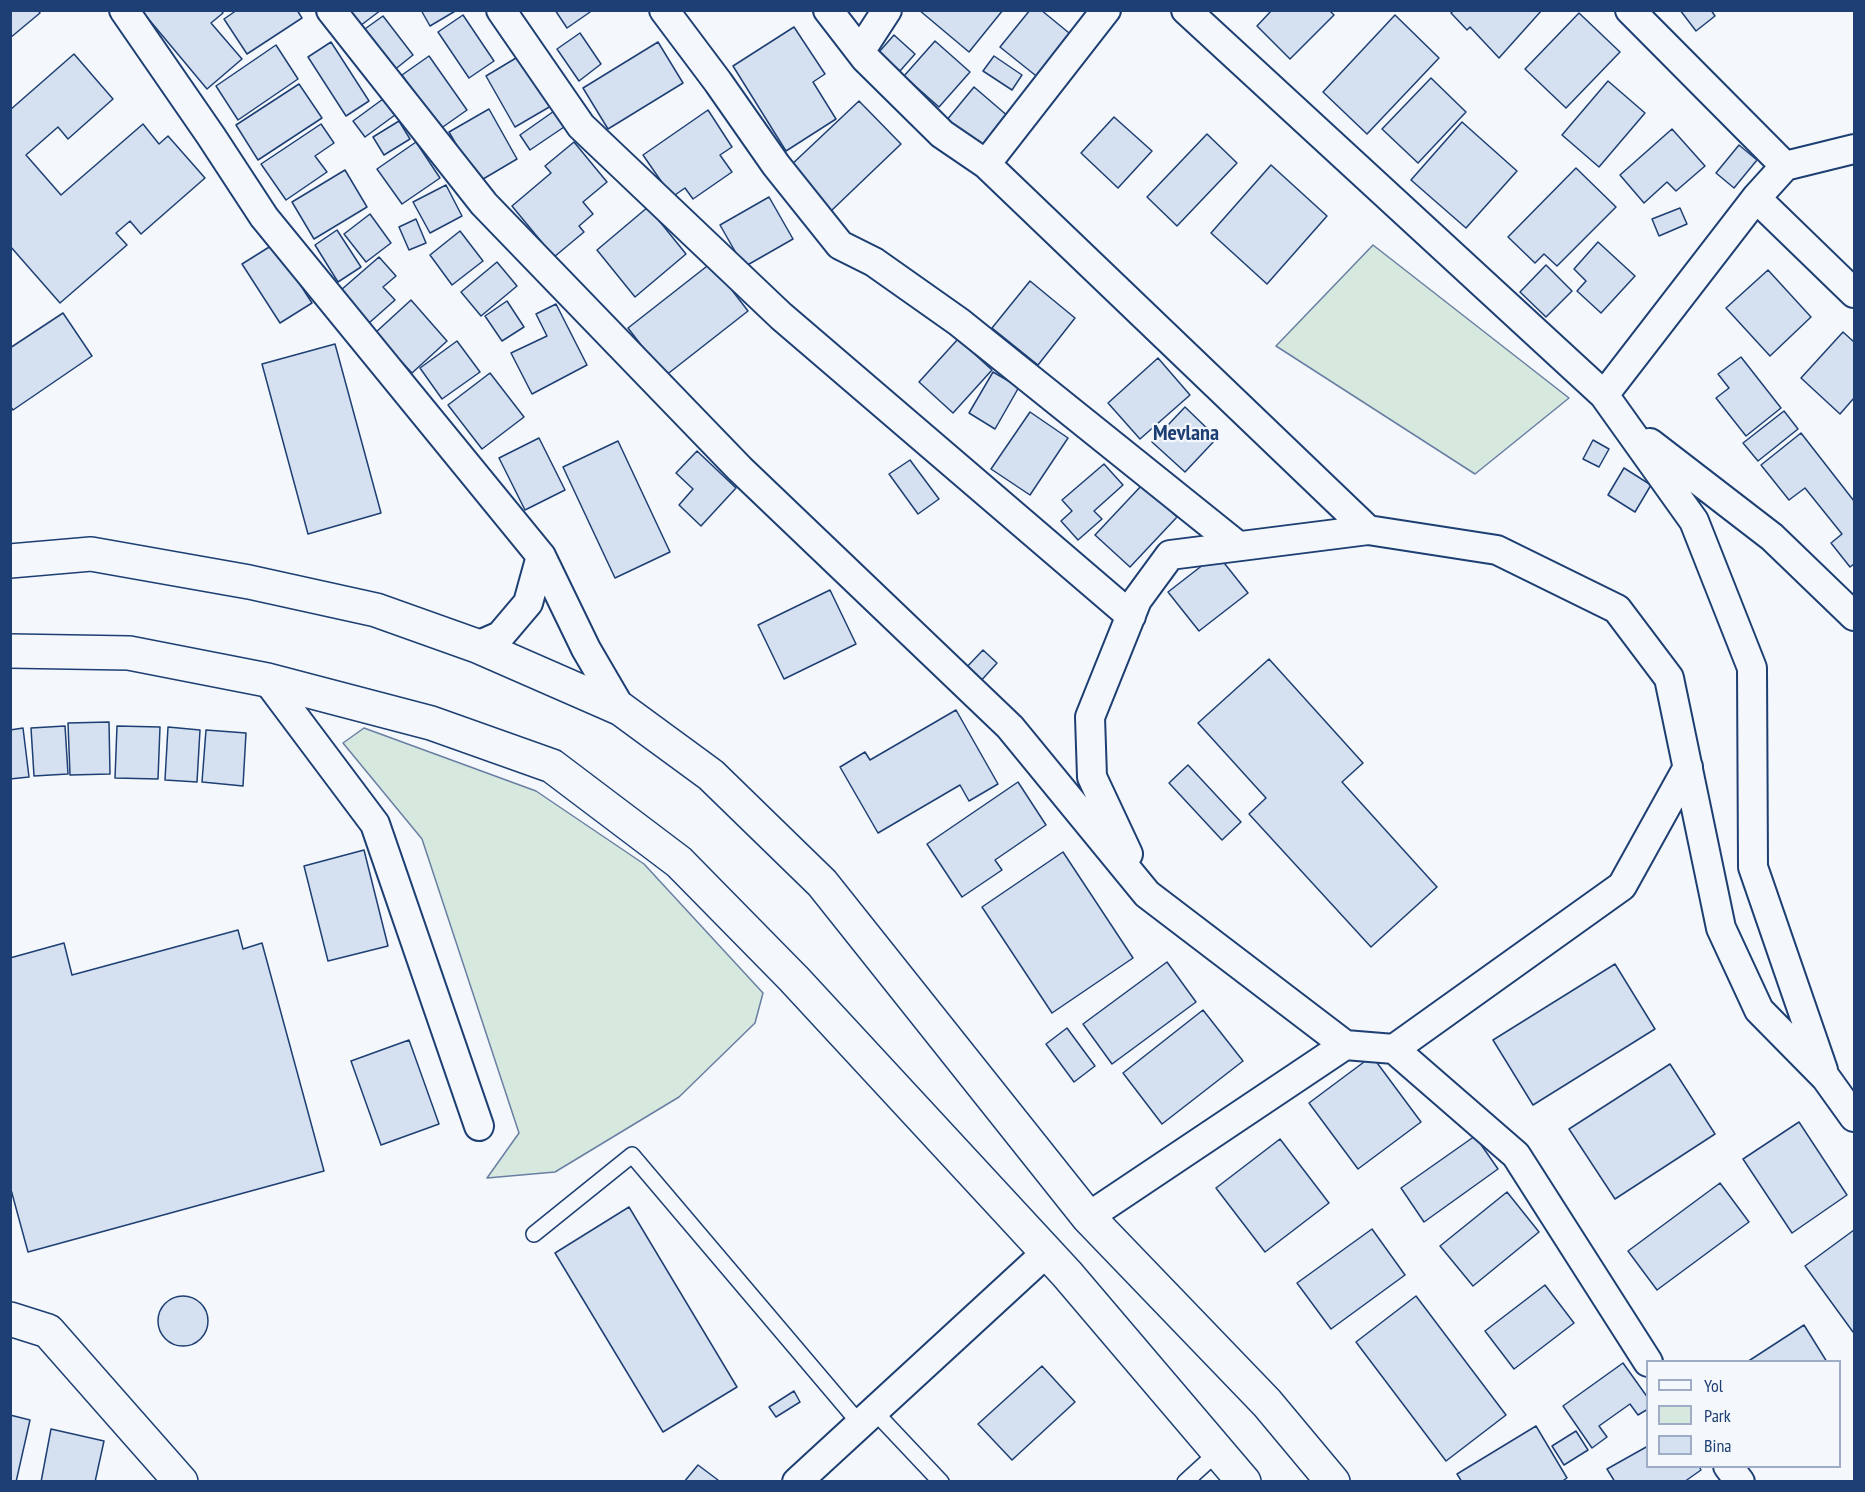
<!DOCTYPE html>
<html>
<head>
<meta charset="utf-8">
<style>
	body { margin:0 }
	#map { position:relative; width:1865px; height:1492px; overflow:hidden; background:#f4f7fb; font-family:"PT Sans Narrow",sans-serif }
	canvas { display:block }
	.frame { position:absolute; inset:0; border:12px solid #1d3f73; pointer-events:none }
	.legend { position:absolute; left:1646px; top:1360px; width:195px; height:108px; box-sizing:border-box; background:#f4f7fb; border:2px solid #9eadc5; margin:0; padding:8px 10px; list-style:none; font-size:18px; color:#1d3f73 }
	.legend li { display:flex; align-items:center; gap:12px; height:30px }
	.legend b { width:30px; border:2px solid #9eadc5 }
</style>
</head>
<body>
<div id="map">
<canvas width="1865" height="1492"></canvas>
<div class="frame"></div>
<ul class="legend">
<li><b style="height:8px;background:#f4f7fb"></b>Yol</li>
<li><b style="height:16px;background:#d7e8df"></b>Park</li>
<li><b style="height:16px;background:#d5e0f0"></b>Bina</li>
</ul>
</div>
<script>
const context = document.querySelector('canvas').getContext('2d');
context.lineJoin = 'round';
function fill(path, color) { context.fillStyle = color; context.fill(path, 'evenodd'); }
function strokePath(path, color, width, dash) { context.strokeStyle = color; context.lineWidth = width; context.lineCap = dash ? 'butt' : 'round'; context.setLineDash(dash || []); context.stroke(path); }
function drawText(font, color, halo, rows, align = 'center') {
  context.font = font + ' "PT Sans Narrow",sans-serif'; context.lineWidth = 4.5; context.setLineDash([]); context.textBaseline = 'middle'; context.strokeStyle = halo; context.fillStyle = color; for (const [text, x, y, turn = 0] of rows) {
    context.save(); context.translate(x, y); context.rotate((+turn || 0) * Math.PI / 180); context.textAlign = isNaN(turn) ? turn : align; if (halo) context.strokeText(text, 0, 0); context.fillText(text, 0, 0); context.restore();
  }
}
const green = new Path2D(`
	M1373,245L1569,398L1475,474L1276,346Z
	M364,728L536,791L644,864L763,993L755,1023L679,1097L555,1172L487,1178L519,1133L422,839L343,743Z`);
fill(green, '#d7e8df');
strokePath(green, '#687fa3', 1.5);
const building = new Path2D(`
	M10,10H38L40,13L10,38Z
	M141,10H221L223,13L211,23L242,59L207,89Z
	M237,10H297L302,18L247,54L224,19Z
	M343,10H381L356,29Z
	M421,10H457L430,26Z
	M555,10H593L567,28Z
	M919,10H1003L969,52Z
	M1030,10H1041L1074,37L1040,79L1000,47Z
	M1272,10H1329L1334,15L1290,59L1257,26Z
	M1454,10H1542L1499,58L1470,27L1467,30L1451,13Z
	M1680,10H1711L1715,16L1696,31Z
	M1579,13L1620,52L1566,108L1525,69Z
	M463,15L494,61L469,78L438,32Z
	M1395,15L1439,58L1367,134L1323,92Z
	M383,16L413,55L393,71L362,31Z
	M794,27L825,74L813,82L836,119L786,151L733,66Z
	M580,33L601,64L579,81L557,49Z
	M894,35L915,54L900,71L879,52Z
	M935,41L970,72L939,107L904,76Z
	M331,42L369,101L346,116L308,57Z
	M658,42L683,83L608,129L583,88Z
	M276,45L298,79L238,120L216,86Z
	M74,54L113,99L68,139L58,127L26,155L61,195L143,124L159,144L168,136L205,178L141,234L130,221L116,233L127,245L60,303L10,246V110Z
	M521,55L551,106L515,127L486,76Z
	M429,56L467,110L440,129L402,75Z
	M994,56L1022,75L1012,90L983,71Z
	M1431,78L1466,112L1418,163L1382,129Z
	M1608,81L1645,113L1599,167L1562,135Z
	M299,84L322,118L258,160L236,125Z
	M974,87L1009,117L980,150L946,121Z
	M383,99L395,115L365,137L353,121Z
	M859,101L901,144L831,211L789,167Z
	M489,109L517,159L478,182L449,132Z
	M557,109L567,125L530,150L520,135Z
	M708,110L732,147L720,155L732,172L693,199L685,188L672,197L643,155Z
	M1114,117L1152,151L1118,188L1081,153Z
	M399,121L410,139L384,155L373,137Z
	M1462,122L1517,171L1466,228L1411,180Z
	M321,124L334,143L315,156L327,172L286,200L261,164Z
	M1672,129L1705,166L1676,191L1667,182L1644,203L1620,175Z
	M1207,134L1237,163L1177,226L1147,197Z
	M416,142L440,178L402,204L377,169Z
	M574,142L607,182L583,202L593,214L579,226L584,232L554,257L512,206L551,173L545,166Z
	M1739,145L1757,160L1734,188L1716,173Z
	M1271,165L1327,216L1267,284L1211,233Z
	M1576,168L1616,207L1557,266L1544,254L1535,263L1508,237Z
	M345,170L367,207L314,239L292,202Z
	M446,185L462,216L430,233L413,202Z
	M769,197L793,239L744,267L720,225Z
	M648,207L686,254L635,297L597,250Z
	M1680,208L1687,224L1659,236L1652,219Z
	M370,214L391,243L366,262L344,234Z
	M416,219L426,243L409,250L399,227Z
	M337,230L361,267L338,282L315,245Z
	M460,231L483,261L452,285L430,255Z
	M1598,242L1635,276L1601,313L1577,291L1586,281L1574,269Z
	M274,244L312,303L280,323L242,264Z
	M379,257L396,276L383,287L395,300L369,323L341,290Z
	M497,262L517,286L481,316L461,292Z
	M711,263L748,311L665,376L628,328Z
	M1546,265L1572,291L1546,317L1520,292Z
	M1768,270L1811,317L1770,356L1726,308Z
	M1030,281L1075,318L1038,365L992,328Z
	M411,300L447,341L412,373L375,333Z
	M507,301L524,327L502,341L485,316Z
	M556,304L587,365L532,394L511,353L547,336L536,314Z
	M63,313L92,356L13,410L10,406V348Z
	M1843,332L1854,342V398L1840,414L1801,378Z
	M958,339L992,370L953,413L919,382Z
	M457,341L480,372L442,399L420,368Z
	M335,344L381,513L308,534L262,364Z
	M1741,357L1781,408L1746,436L1716,398L1729,388L1718,374Z
	M1158,358L1190,395L1140,439L1108,403Z
	M993,372L1019,387L995,429L969,413Z
	M490,373L524,417L482,449L448,405Z
	M1185,407L1217,438L1185,472L1152,442Z
	M1784,411L1798,429L1758,461L1743,443Z
	M1030,412L1068,438L1030,495L991,469Z
	M1801,433L1854,501V564L1850,567L1831,543L1842,534L1805,488L1789,500L1761,465Z
	M539,438L565,490L525,510L499,458Z
	M1593,440L1609,449L1599,467L1583,459Z
	M618,441L670,552L615,578L563,467Z
	M697,451L736,488L701,526L679,505L693,489L676,473Z
	M910,460L939,499L918,514L889,474Z
	M1104,464L1123,485L1094,511L1102,519L1078,540L1061,521L1072,511L1062,500Z
	M1624,468L1651,485L1635,512L1608,495Z
	M1142,485L1177,517L1130,567L1095,535Z
	M1217,554L1248,593L1199,631L1168,592Z
	M830,590L856,644L784,679L758,625Z
	M983,650L997,663L979,683L964,670Z
	M1269,659L1363,763L1342,782L1437,887L1371,947L1249,814L1266,798L1198,723Z
	M956,710L998,784L969,801L960,785L878,833L840,767L865,752L870,760Z
	M109,722L110,774L70,775L68,723Z
	M65,726L68,774L34,776L31,728Z
	M117,726L160,727L158,779L115,778Z
	M168,727L200,730L197,782L165,780Z
	M23,728L29,777L10,779V730Z
	M206,730L246,733L243,786L202,782Z
	M1188,765L1241,822L1222,840L1169,783Z
	M1018,782L1046,825L995,860L1002,870L962,897L927,844Z
	M364,850L388,946L328,961L304,866Z
	M1063,852L1133,958L1052,1013L982,907Z
	M238,930L243,949L262,943L324,1171L28,1252L10,1186V958L64,943L72,975Z
	M1167,962L1196,1002L1112,1064L1083,1024Z
	M1615,964L1655,1029L1533,1105L1493,1040Z
	M1203,1010L1243,1061L1162,1124L1123,1073Z
	M1067,1028L1095,1066L1074,1082L1046,1044Z
	M409,1040L439,1124L381,1145L351,1061Z
	M1372,1056L1421,1122L1358,1169L1309,1103Z
	M1670,1064L1715,1134L1615,1199L1569,1129Z
	M1799,1122L1847,1195L1792,1233L1743,1159Z
	M1475,1136L1498,1169L1424,1222L1401,1188Z
	M1280,1139L1329,1203L1265,1252L1216,1188Z
	M1720,1183L1749,1222L1657,1290L1628,1251Z
	M1507,1192L1539,1232L1473,1286L1440,1246Z
	M629,1207L737,1387L663,1432L555,1253Z
	M1372,1229L1405,1275L1331,1329L1297,1283Z
	M1854,1230V1330L1853,1332L1805,1266Z
	M1545,1285L1574,1323L1514,1369L1485,1331Z
	M158 1321a25 25 0 1 1 50 0a25 25 0 1 1-50 0Z
	M1416,1296L1506,1415L1446,1461L1356,1342Z
	M1804,1325L1827,1362H1747Z
	M1623,1363L1648,1398V1409L1638,1415L1630,1404L1599,1426L1607,1437L1592,1448L1563,1406Z
	M1042,1366L1075,1402L1012,1460L978,1424Z
	M794,1391L800,1402L776,1417L769,1407Z
	M10,1415L30,1420L16,1482H10Z
	M1536,1426L1567,1478L1561,1482H1462L1457,1474Z
	M51,1429L104,1441L95,1482H41Z
	M1576,1431L1588,1450L1564,1465L1552,1446Z
	M1648,1446V1466H1699L1701,1470L1684,1482H1615L1607,1469Z
	M698,1465L718,1480L717,1482H684Z`);
fill(building, '#d5e0f0');
strokePath(building, '#1d3f73', 1.5);
const lane = new Path2D(`
	M534,1234L632,1155L861,1425
	M875,1412L941,1482
	M1185,1482L1219,1451`);
const street = new Path2D(`
	M124,10L211,136L264,217L541,556L586,649L621,709
	M331,10L484,204L740,469L1010,727L1147,894L1345,1045
	M501,10L581,126L781,316L1131,616
	M664,10L718,82L776,165L840,245L874,262L959,322L1238,546
	M828,10L865,58L942,134L986,164L1368,530L1497,550L1617,609L1669,678L1721,928L1759,1010L1826,1078L1854,1117
	M1186,10L1604,395
	M1630,10L1785,166
	M861,50L887,10
	M986,164L1106,10
	M1756,198L1854,293
	M1650,443L1772,537L1854,616
	M477,646L500,636L528,603L541,556
	M267,680L375,824L479,1126
	M1128,854L1092,777L1090,717L1137,600L1170,555L1368,530
	M1394,1049L1622,886L1688,767
	M1823,1070L1753,867L1752,668L1694,521L1604,395L1756,198L1785,166L1854,149
	M1088,1217L1345,1045L1394,1049L1516,1155L1648,1362
	M1728,1466L1740,1482
	M797,1482L1047,1252`);
const secondary = new Path2D(`
	M10,561L91,554L249,582L376,610L477,646L621,709L711,775L822,883L1088,1217L1267,1403L1333,1482
	M10,651L129,653L267,680L431,723L552,766L679,862L794,979L1067,1274L1244,1482
	M10,1319L48,1331L181,1482`);
strokePath(lane, '#1d3f73', 18);
strokePath(street, '#1d3f73', 32);
strokePath(secondary, '#1d3f73', 36);
strokePath(lane, '#f4f7fb', 15);
strokePath(street, '#f4f7fb', 28);
strokePath(secondary, '#f4f7fb', 33);
drawText('bold 22px', '#1d3f73', '#f4f7fb', [
	["Mevlana",1186,434]
]);
</script>
</body>
</html>
